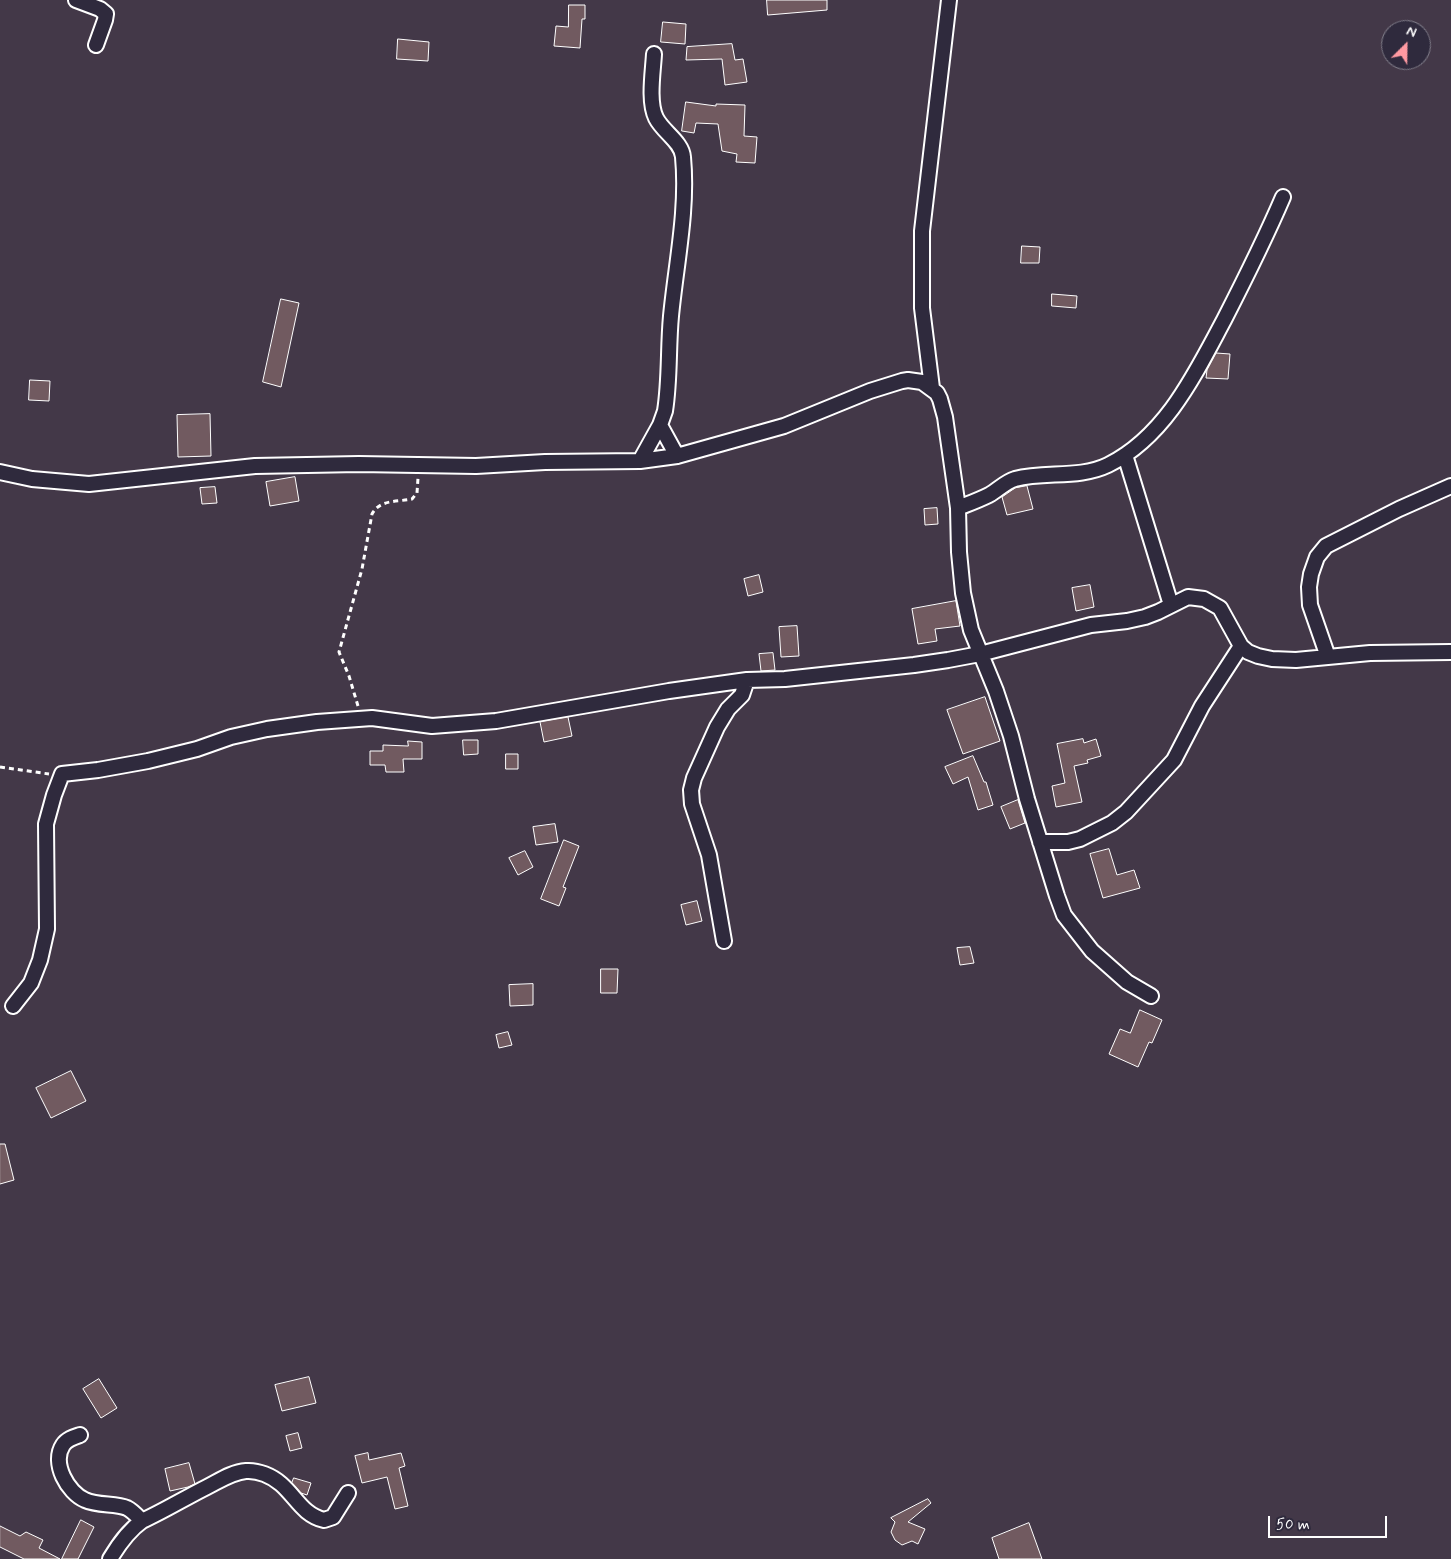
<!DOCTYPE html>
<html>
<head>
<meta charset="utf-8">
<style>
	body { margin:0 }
	#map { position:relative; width:1451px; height:1559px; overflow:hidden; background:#433848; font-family:Mynerve,sans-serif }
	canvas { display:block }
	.north { position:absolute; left:1381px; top:20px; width:50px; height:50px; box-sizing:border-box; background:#2f2a3d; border:1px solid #827f8b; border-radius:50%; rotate:23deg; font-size:14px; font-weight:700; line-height:20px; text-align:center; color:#fff }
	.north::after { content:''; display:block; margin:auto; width:18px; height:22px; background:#ff9aa2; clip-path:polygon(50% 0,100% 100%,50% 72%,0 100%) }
	.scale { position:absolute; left:1268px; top:1516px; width:119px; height:22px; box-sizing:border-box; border:2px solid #fff; border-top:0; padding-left:6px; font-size:15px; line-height:18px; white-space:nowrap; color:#fff; -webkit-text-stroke:4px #2f2a3d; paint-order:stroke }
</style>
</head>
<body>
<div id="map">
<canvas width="1451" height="1559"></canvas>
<div class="north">N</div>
<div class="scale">50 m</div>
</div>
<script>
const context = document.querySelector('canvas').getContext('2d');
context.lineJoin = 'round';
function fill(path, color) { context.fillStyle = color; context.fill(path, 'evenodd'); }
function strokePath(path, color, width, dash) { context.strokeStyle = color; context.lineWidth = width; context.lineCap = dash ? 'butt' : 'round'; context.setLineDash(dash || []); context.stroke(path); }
const building = new Path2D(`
	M767,0H827V10L768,15Z
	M569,5H585V19H582L580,48L554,46L556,26L568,27Z
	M663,22L686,24L685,44L661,42Z
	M398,39L429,42L428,61L397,59Z
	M732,44L735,60L743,59L747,82L725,85L722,59L686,60L687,47Z
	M686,102L716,106V104L745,105L744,136L757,137L755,163L736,162L737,154L722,151L718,124L696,123L694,133L682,131Z
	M1022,246L1040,247L1039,263H1021Z
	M1052,294L1077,296L1076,308L1052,306Z
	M281,299L299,303L281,387L263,382Z
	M1216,353L1230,354L1228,379L1206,378L1207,370Z
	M30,380L50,381L49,401L29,400Z
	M210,414L211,456L178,457L177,415Z
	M295,477L299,501L270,506L266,482Z
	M1027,486L1033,509L1007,515L1002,497L1015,488Z
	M215,487L217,503L202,504L200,488Z
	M937,508L938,524L925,525L924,509Z
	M759,575L763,592L748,596L744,579Z
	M1090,585L1094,607L1076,611L1072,588Z
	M956,601L960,626L935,629L937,641L918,644L912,609Z
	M797,626L799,656L781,657L779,627Z
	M773,653L775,670L761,671L759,654Z
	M985,697L1000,741L963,754L947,710Z
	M568,717L572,736L544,742L540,722Z
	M1083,739L1084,743L1096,739L1101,756L1087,760L1088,763L1074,766L1082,802L1056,807L1052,786L1065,783L1057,744Z
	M463,740H478V754L464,755Z
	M408,741L422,742V759H403L404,772H386L385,765H370V751H383V745L408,746Z
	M506,754H518V769H506Z
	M973,756L984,782H986L993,805L978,810L968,777L953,784L945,767Z
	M1018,800L1025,823L1010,829L1001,807Z
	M555,824L558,842L536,845L533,827Z
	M564,840L579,846L563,887L566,888L559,906L541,899Z
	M1109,849L1117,875L1134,870L1140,888L1103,898L1090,854Z
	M525,851L533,867L518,875L509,858Z
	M697,901L702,921L686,925L681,905Z
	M970,947L974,963L960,965L957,948Z
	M601,969H618L617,993H601Z
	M533,984V1005L510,1006L509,985Z
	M1140,1010L1162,1020L1152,1043L1149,1042L1138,1067L1109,1054L1120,1029L1130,1033Z
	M508,1032L512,1045L499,1048L496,1035Z
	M71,1071L86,1101L51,1118L36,1088Z
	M0,1144H5L14,1180L0,1184Z
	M309,1377L316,1403L282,1411L275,1385Z
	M99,1379L117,1408L101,1418L83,1389Z
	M298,1433L302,1448L290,1451L286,1436Z
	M368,1453L369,1460L401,1453L405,1466L399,1468L408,1506L395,1509L387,1477L362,1483L355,1456Z
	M189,1463L195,1484L188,1487L170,1491L165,1469Z
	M294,1478L311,1483L307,1495L301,1493L292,1483Z
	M928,1499L931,1503L908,1522L925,1529L918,1544L912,1541L902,1545L895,1540L891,1532L895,1522L891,1518Z
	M81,1520L94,1527L78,1559H62Z
	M1029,1523L1042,1559H999L992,1538Z
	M0,1526L20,1536L26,1532L43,1540L39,1548L60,1559H24L0,1547Z`);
fill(building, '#715a60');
strokePath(building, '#fff', 1);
const street = new Path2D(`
	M76,0L100,9L106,14L105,20L96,45
	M932,388L922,308V231L949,0
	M660,425L677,456
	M1125,455L1171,605
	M640,461L660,425L665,411C670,380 668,348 671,316C676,264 688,210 683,157C682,142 663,132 656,118C648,102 653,72 654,54
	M0,472L32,479L89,484L255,466L359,464L476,466L545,462L640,461L677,456L784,426L870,391L902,381L908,380L922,382L937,393L940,399L945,417L958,508L959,552L963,593L971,630L996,691L1011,736L1027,799L1057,896L1064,915L1092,951L1127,982L1151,996
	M958,508C968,504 979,500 989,495C998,490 1005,482 1015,479C1046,471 1079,479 1108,465C1166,436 1195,374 1224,320C1245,279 1265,239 1283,197
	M1328,657L1310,605L1309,587L1311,574L1317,557L1326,546L1399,509L1451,486
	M1040,842H1068L1080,839L1112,823L1126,812L1174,760L1202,706L1241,646
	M724,941L709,855L692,804L691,790L694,778L717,727L728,709L742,695L747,680
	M13,1006L31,983L40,960L47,929L46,824L54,795L62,774L98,770L148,761L197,749L231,737L267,729L317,722L372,718L432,726L496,721L669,691L747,680L785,679L914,665L948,660L980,654L1091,625L1127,621L1145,617L1158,612L1188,597L1204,599L1220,608L1241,646L1248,652L1258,656L1272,659L1296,660L1370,653L1451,652
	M80,1435C74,1437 67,1439 63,1445C51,1463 68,1493 85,1500C98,1506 116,1503 127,1508C133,1511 138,1517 142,1521
	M110,1559C119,1544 128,1531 142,1521C164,1511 185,1498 207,1487C219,1481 232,1472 246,1471C258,1470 272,1476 281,1484C296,1497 303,1515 324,1520L333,1517L348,1493`);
strokePath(street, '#fff', 18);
strokePath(new Path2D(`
	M358,706L349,676L339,652L362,569L372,514C380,499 398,502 412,499L417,493L418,478
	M0,767L49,774`), '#fff', 3, [5, 4]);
strokePath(street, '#2f2a3d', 14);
</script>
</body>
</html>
